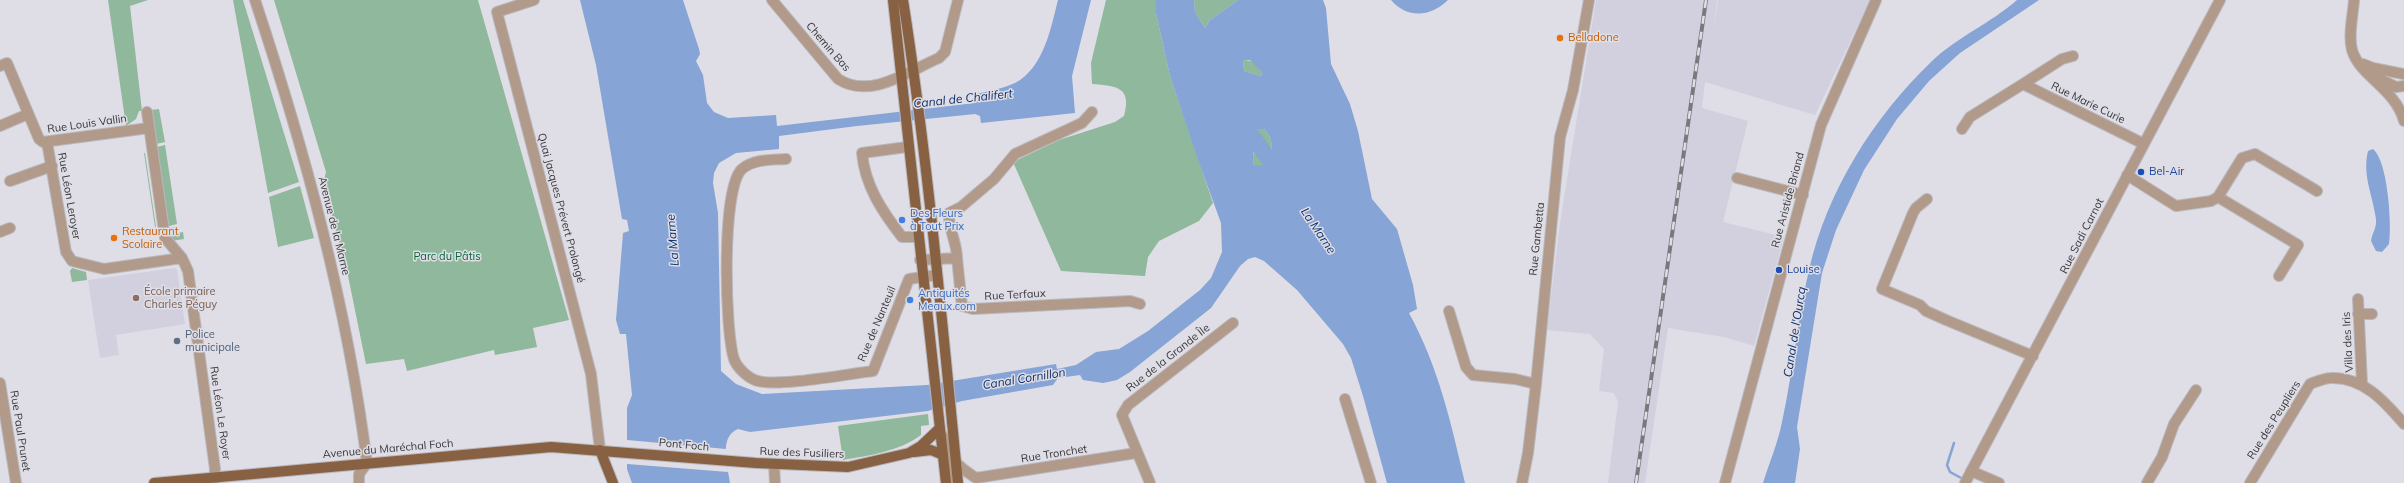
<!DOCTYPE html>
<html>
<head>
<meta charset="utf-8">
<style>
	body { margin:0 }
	canvas { display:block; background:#dfdde5 }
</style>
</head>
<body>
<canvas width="2404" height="483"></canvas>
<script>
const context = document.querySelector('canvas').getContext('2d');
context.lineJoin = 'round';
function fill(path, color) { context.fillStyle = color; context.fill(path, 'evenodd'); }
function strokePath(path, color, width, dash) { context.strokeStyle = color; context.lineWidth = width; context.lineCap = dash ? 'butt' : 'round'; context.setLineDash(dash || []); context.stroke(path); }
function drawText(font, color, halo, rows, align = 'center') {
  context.font = font + ' Mulish,sans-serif'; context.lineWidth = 3; context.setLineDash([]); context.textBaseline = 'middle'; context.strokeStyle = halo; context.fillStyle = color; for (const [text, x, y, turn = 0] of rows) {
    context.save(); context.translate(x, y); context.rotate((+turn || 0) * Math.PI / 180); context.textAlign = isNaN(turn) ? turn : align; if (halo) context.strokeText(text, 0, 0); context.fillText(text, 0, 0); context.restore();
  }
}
fill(new Path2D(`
	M1596,0H1717L1713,33L1718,0H1870L1815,115L1705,82L1702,108L1748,121L1723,222L1784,237L1754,346L1724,337L1668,328L1645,483H1608L1618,402L1614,393L1599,391L1604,349L1590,334L1547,330L1560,223Z
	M175,268L177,270L185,324L116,335L119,355L100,358L88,280Z`), '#d2d0de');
fill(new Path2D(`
	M108,0H148L130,6L142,111H139L136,119L126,126Z
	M233,0H243L299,182L268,193Z
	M274,0H478L569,320L533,328L537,347L495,355L494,350L407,371L404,359L366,364L346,266L323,184L326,172Z
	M1106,0H1156V13L1170,76L1213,203L1199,221L1159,241L1148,257L1145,276L1061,271L1013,162L1059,140L1115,122L1124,116C1132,87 1117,86 1092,84L1091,63Z
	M1194,0H1238L1210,20L1205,28L1195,12Z
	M1243,60C1253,60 1257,64 1262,72L1261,76L1244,71Z
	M159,109L165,142L156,144L151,110Z
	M1257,129H1264C1274,138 1273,153 1269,164L1254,167L1253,157Z
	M165,145L177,224L169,226L157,147Z
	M144,153H145L156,227H155Z
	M300,186L314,238L278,247L269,197Z
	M177,227L178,233L183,232L184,239L171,241L169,228Z
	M72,268L86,272L87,280L72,282L70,271Z
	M928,414L929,425L921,426V435C898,452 870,455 843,460L838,426Z`), '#8fb89c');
fill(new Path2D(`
	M580,0H683L699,49L700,54L696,61L703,75L707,103L714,112L728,118L776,115L777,126L975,103L978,100L977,94C989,91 1004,88 1015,83C1044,68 1051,27 1058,0H1091L1072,76L1075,113L981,123L980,116L975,114L857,126L779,136V149L736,153L719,163L714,173L713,183L718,213L721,371L736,384L762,394L927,385L1056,364L1057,369L1076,365L1096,352L1119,349L1148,331L1200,290L1211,278L1222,252L1221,223L1197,157L1170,76L1156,13V0H1194L1195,12L1205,28L1210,20L1238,0H1323L1326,8L1331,64L1350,104L1358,131L1372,199L1397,229L1413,285L1417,309L1409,313C1439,368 1451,423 1465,483H1387L1363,396L1351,358L1343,344L1297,290L1264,261L1255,257L1248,259L1240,266L1211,308L1130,372L1117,380L1103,383L1083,380L1080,375L1058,378L1053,385L962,401L928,411L750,432L738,429C718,437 728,467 730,483H632L627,469V408L632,395L626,334H620L616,320L623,233L629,231L627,220L622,219L596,65ZM1243,60H1250L1262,72L1261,76L1244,71ZM1257,129H1264C1274,138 1273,153 1269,164L1254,166L1253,156Z
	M1391,0H1448C1431,17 1407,19 1391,0Z
	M2017,0H2039L1960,53L1929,81L1897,119L1864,170L1836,230L1822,273L1797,427L1800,449L1795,483H1763C1769,463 1778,443 1782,422C1793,372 1797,321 1809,270C1827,191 1873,118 1931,62C1957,37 1991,23 2017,0Z
	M2373,149C2388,161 2392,225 2389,244L2382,252L2376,251L2371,241C2372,233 2377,228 2376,219C2373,196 2362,175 2368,151Z`), '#86a4d5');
fill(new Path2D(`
	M627,440L726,449L728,472L627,464Z`), '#dfdde5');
strokePath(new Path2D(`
	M1954,443L1947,465L1950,472L1963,479`), '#86a4d5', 2.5);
strokePath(new Path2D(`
	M1243,123L1283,179`), '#86a4d5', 16);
const minor = new Path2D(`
	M255,0C305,151 347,305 367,463L359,474V483
	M534,0L497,12L591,374L600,450
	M772,0L838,79C871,100 908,71 939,58L945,52L958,0
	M2354,0C2353,15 2348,35 2352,50C2360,77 2395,88 2404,121
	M2363,64L2373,68L2404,74
	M0,66L7,63L39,139L43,142L149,128
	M2378,78L2396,87L2404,86
	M2023,84L2062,59L2073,56
	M147,112L165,238L182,258L188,271L215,469L214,483
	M0,126L28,114
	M1962,129L1970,117L2023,84L2144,144
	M47,142L66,252L72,261L104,269L182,258
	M907,147L862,153C865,186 882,211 902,237H917
	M786,159C771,160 754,159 742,169C721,188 725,332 734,359C737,368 749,379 758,381C779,387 848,374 873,371L909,279L937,275
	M2127,175L2176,206L2211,201L2218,197L2242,158L2255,154L2317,191
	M1737,178L1803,195
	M10,181L52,166
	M2218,197L2298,245L2279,276
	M1927,199L1916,208L1913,213L1882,289L1920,305L1926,311L1946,320L2033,356
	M0,232L10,228
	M957,258C957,242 948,229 949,213L961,207L994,179L1015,154L1082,123L1092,112
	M920,260L957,258L962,306L973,309L1130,301L1140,304
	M2358,299L2362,384
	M1449,311L1466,367L1473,375L1515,379L1536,384
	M2358,314H2372
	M0,383L16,483
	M1345,399L1371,483
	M943,436C952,460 954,464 976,478
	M944,457L949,465L955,483
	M774,464L775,483
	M1971,471L1999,483
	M976,478L1136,453
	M1150,483L1122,415L1128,405L1233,323
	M1522,483L1528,453L1536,384L1560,137L1573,90L1589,0
	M1725,483L1821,125L1876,0
	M1965,483L2220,0
	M2147,483L2162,457L2174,424L2196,390
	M2250,483L2310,384C2316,382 2324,378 2331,378C2364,377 2385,402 2404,424`);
const major = new Path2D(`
	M893,0L946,483
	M903,0C928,160 942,322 958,483
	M600,450L613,483
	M914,452L931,450L943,455
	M154,483L551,447L756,463L848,467L909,453L921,446L940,428`);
strokePath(minor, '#bab8bf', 12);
strokePath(major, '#bab8bf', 12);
strokePath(minor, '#b19a8a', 10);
strokePath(major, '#886042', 10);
const rail = new Path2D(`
	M1636,483L1706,0`);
strokePath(rail, '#79787d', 4);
strokePath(rail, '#dfdde5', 2.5, [8]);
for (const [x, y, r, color] of [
	[1560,38,4,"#e8710a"],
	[2141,172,4,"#1a4fb4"],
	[902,220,4,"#3f7fe0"],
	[114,238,4,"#e8710a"],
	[1779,270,4,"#1a4fb4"],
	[136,298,4,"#8d6e63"],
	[910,300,4,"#3f7fe0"],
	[177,341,4,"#5c6f8a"]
]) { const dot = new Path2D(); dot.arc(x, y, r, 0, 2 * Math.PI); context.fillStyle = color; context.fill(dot); strokePath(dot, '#dfdde5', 1.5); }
drawText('11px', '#c56008', '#dfdde5', [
	["Belladone",1568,38],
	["Restaurant",122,232],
	["Scolaire",122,245]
], 'left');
drawText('11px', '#37373a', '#dfdde5', [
	["Chemin Bas",828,47,49],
	["Rue Marie Curie",2088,103,26],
	["Rue Louis Vallin",87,124,-8],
	["Rue Léon Leroyer",69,196,80],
	["Rue Aristide Briand",1788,200,-75],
	["Quai Jacques Prévert Prolongé",561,208,75],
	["Avenue de la Marne",334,226,76],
	["Rue Sadi Carnot",2082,236,-63],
	["Rue Gambetta",1537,239,-84],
	["Rue Terfaux",1015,295,-3],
	["Rue de Nanteuil",877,324,-67],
	["Villa des Iris",2348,342,-93],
	["Rue de la Grande Île",1168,358,-38],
	["Rue Léon Le Royer",220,413,82],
	["Rue des Peupliers",2274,420,-58],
	["Rue Paul Prunet",20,431,81],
	["Pont Foch",684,445,5],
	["Avenue du Maréchal Foch",388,449,-5],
	["Rue des Fusiliers",802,453,2],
	["Rue Tronchet",1054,454,-9]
]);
drawText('11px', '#164399', '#dfdde5', [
	["Bel-Air",2149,172],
	["Louise",1787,270]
], 'left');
drawText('11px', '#366cbe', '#dfdde5', [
	["Des Fleurs",910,214],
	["à Tout Prix",910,227],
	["Antiquités",918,294],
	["Meaux.com",918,307]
], 'left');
drawText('11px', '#046638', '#dfdde5', [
	["Parc du Pâtis",447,257]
]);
drawText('11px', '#785e54', '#dfdde5', [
	["École primaire",144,292],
	["Charles Péguy",144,305]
], 'left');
drawText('11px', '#4e5e75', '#dfdde5', [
	["Police",185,335],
	["municipale",185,348]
], 'left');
drawText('italic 12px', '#0d306b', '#dfdde5', [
	["Canal de Chalifert",963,99,-6],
	["La Marne",1318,231,56],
	["La Marne",673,240,-95],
	["Canal de l'Ourcq",1795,332,-81],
	["Canal Cornillon",1024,379,-9]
]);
</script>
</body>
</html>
